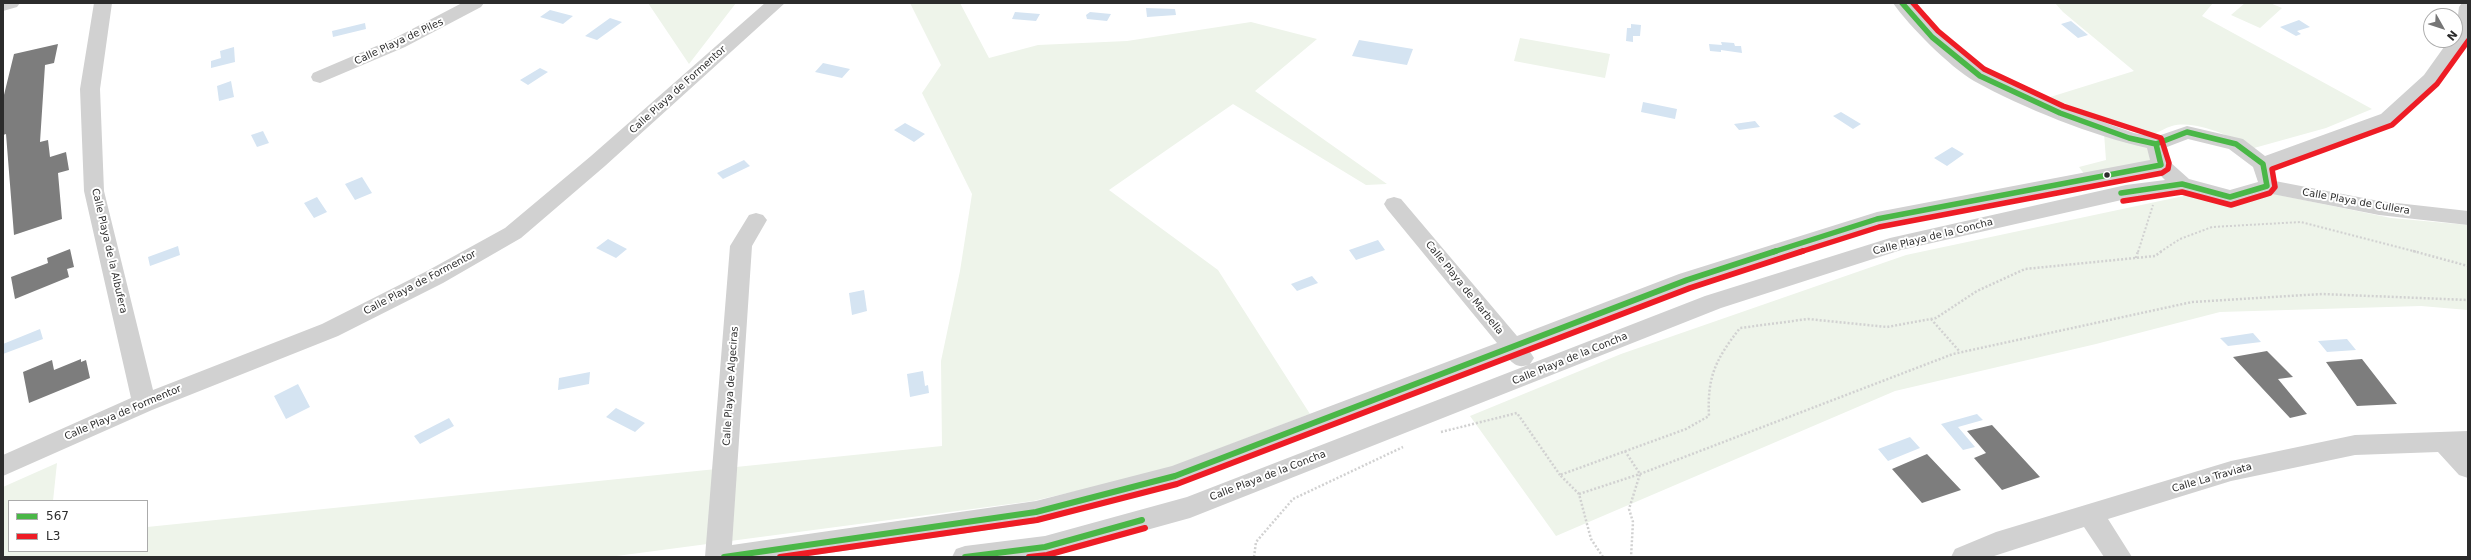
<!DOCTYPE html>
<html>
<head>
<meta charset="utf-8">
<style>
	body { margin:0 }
	#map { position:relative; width:2471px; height:560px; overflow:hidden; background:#fff; font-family:"DejaVu Sans",sans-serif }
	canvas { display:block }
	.frame { position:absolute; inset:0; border:4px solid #2c2c2c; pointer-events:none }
	.legend { position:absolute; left:8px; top:500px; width:140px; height:52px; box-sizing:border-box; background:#fff; border:1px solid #ababab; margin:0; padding:5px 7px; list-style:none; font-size:12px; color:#2c2c2c }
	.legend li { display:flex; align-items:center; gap:8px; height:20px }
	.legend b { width:20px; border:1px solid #ababab }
	.north { position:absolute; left:2423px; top:8px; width:40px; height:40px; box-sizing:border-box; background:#fff; border:1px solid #ababab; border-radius:50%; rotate:129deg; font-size:11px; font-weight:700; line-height:16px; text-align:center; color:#2c2c2c }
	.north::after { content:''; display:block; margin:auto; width:14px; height:18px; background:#767676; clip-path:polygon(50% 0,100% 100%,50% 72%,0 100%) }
</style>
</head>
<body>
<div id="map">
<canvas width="2471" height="560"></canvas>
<div class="frame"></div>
<ul class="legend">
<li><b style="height:5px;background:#4ab747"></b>567</li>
<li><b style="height:5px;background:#ee1c25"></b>L3</li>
</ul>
<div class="north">N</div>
</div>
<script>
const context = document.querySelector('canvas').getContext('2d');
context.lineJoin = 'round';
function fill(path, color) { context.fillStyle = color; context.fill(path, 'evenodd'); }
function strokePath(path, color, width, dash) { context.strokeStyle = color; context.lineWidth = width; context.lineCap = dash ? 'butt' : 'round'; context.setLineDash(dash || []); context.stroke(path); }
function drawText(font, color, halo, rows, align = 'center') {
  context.font = font + ' "DejaVu Sans",sans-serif'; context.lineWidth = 4; context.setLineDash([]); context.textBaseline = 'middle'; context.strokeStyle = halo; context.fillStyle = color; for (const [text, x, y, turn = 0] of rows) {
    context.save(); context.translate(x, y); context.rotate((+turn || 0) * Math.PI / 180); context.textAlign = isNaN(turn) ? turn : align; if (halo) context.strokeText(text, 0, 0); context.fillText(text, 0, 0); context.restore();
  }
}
fill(new Path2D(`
	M648,3H736L689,64Z
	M910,3H960L989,58L1038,45L1127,41L1251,22L1317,39L1255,91L1387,184L1366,185L1233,104L1109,190L1218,270L1310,414L1155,473L1033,501L609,557H3V487L57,463L53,501H9V551H147V527L942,446L941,361L960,271L972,194L922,93L941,65Z
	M2055,3H2213L2202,16L2372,109L2326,128L2254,148C2233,138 2196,119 2172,126C2165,128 2159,132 2152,135L2099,118L2047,98L2134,71L2063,12Z
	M2245,3H2270L2282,8L2260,28L2231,15Z
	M1520,38L1610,54L1605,78L1514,61Z
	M2104,133L2151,147L2156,163L2085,175L2079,167L2106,160Z
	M2193,194L2236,206L2274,194L2391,218L2468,225V310L2421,306L2220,312L2096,344L1895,391L1556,536L1470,416L1621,354L1906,255Z`), '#eef4ea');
fill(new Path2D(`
	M1146,8L1175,9L1176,15L1147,17Z
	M550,10L573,16L563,24L540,17Z
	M1015,12L1040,14L1036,21L1012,19Z
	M1090,12L1111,14L1107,21L1087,19L1086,15Z
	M610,18L622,22L597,40L585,36Z
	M2299,20L2310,27L2297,31L2301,34L2296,36L2280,27Z
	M2071,21L2088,35L2078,38L2061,24Z
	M365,23L366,29L333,37L332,31Z
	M1631,24L1641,25L1640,36H1633V42L1626,41L1627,28H1631Z
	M1359,40L1413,49L1407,65L1352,56Z
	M1721,42L1734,43L1735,46H1741L1742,53L1721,50V52L1710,51L1709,44L1722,45Z
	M234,47L235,62L211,68V61L221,58L220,51Z
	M823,63L850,69L842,78L815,72Z
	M540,68L548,72L528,85L520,80Z
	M231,81L234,97L219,101L217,86Z
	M1643,102L1677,109L1675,119L1641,112Z
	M1841,112L1861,124L1853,129L1833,116Z
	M1755,121L1760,127L1739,130L1734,124Z
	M905,123L925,134L914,142L894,130Z
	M263,131L269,143L257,147L251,135Z
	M1952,147L1964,154L1947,166L1934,158Z
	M744,160L750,166L723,179L717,173Z
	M362,177L372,193L355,200L345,184Z
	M317,197L327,212L314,218L304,203Z
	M608,239L627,249L616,258L596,248Z
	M1378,240L1385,250L1356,260L1349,250Z
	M178,246L180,255L150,266L148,257Z
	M1312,276L1318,283L1297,291L1291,284Z
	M864,290L867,311L852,315L849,293Z
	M40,329L43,339L3,354V344Z
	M2253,333L2261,342L2228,346L2220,338Z
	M2347,339L2356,350L2327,352L2318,341Z
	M923,371L925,386L928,385L929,393L910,397L907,374Z
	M590,372L589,384L558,390L559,378Z
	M298,384L310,407L286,419L274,396Z
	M616,408L645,423L635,432L606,417Z
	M1977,414L1983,420L1958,427L1975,447L1963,450L1941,424Z
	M449,418L454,426L420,444L414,436Z
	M1910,437L1920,448L1888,461L1878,449Z`), '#d5e4f2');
fill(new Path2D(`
	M58,44L54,63L45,65L40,142L48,140L50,157L66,152L69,170L58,173L62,219L14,235L6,134L3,135V99L14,54Z
	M70,249L74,267L67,269L69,277L15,299L11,277L48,263L47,258Z
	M2267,351L2293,377L2278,379L2307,414L2290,418L2233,357Z
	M81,359V362L86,360L90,378L29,403L23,372L52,360L54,370Z
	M2362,359L2397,404L2357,406L2326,362Z
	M1992,425L2040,477L2002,490L1974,458L1986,453L1967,431Z
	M1927,454L1961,490L1922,503L1892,469Z`), '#7d7d7d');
strokePath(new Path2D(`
	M2138,252L2153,205
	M2160,252L2180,239L2212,227L2301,222L2417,252`), '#d1d1d1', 2, [2, 2]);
strokePath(new Path2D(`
	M2413,251L2468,266
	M2136,258L2138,251
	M1931,319L1960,352
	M1441,432L1517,413L1560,475
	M1625,451L1640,474L1629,509L1633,522L1631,557
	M1579,494L1640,474L1953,354L2192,302L2322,294L2468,300
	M1254,557L1256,542L1293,499L1403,447
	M1603,557L1591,539L1579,494L1560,475L1686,429L1709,416C1707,376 1716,359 1740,328L1808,319L1887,327L1936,318L1977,291L2025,269L2155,256L2162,251`), '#d1d1d1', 2.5, [2, 2]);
fill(new Path2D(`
	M3,3H20L17,7L3,11Z
	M94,3H112L100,89L104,191L153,390L322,324L427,271L505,228L591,156L765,3H785L605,166L521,238L443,283L338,336L152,410L3,476V455L131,398L84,191L80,89Z
	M462,3H484L481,7L405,47L320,83L313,81L311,77L313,73L393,39Z
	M1893,3H1912L1938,33L1987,72L2067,109L2134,133L2155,137L2187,126L2243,139L2265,156L2381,114L2424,75L2449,40H2455L2459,7L2462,3H2468V40L2438,83L2395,122L2274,167L2275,181L2379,201L2468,211V225L2379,215L2267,193L2230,204L2182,191L2126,199L1901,250L1721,308L1190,518L1049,557H952L956,549L965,546L1045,536L1187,497L1528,365C1519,368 1514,365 1508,358L1184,483L1036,523L801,557H705L730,246L749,215L756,213L763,215L767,220L752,246L732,545L1036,501L1172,466L1497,343L1387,209L1384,204L1387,199L1394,197L1401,199L1517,336L1679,274L1877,212L2150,160L2147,148C2093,136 2023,108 1974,81C1950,67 1909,26 1893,3ZM2188,139L2229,149L2253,167L2258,182L2230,190L2189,179L2170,162L2167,147ZM2157,172L2165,180L2126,185L1890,238L1705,296L1530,364L1534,358L1529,350L1695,286L1879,226Z
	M2468,431V478L2459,475L2438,452L2355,455L2231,481L2108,519L2132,557H2104L2084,527L1991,557H1951L1955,549L1996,532L2231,461L2355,435Z`), '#d1d1d1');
strokePath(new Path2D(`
	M1902,3L1932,37L1980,76L2060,113L2129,138L2156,144
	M2121,193L2182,184L2230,197L2267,186L2263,164L2236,144L2187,132L2156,144
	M1773,252L1877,219L2161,165L2156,144`), '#4ab747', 5.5);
strokePath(new Path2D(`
	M724,557L1036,512L1175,476L1687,280L1776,251
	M965,557L1045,547L1142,520`), '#4ab747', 6);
strokePath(new Path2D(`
	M2123,201L2182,192L2231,205L2270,193L2275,187L2272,169L2392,125L2437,84L2468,41
	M1800,252L1879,227L2162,173L2168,169L2169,163L2161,138L2063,106L1984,69L1938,31L1913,3`), '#ee1c25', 5.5);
strokePath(new Path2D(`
	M780,557L1037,520L1177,484L1690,288L1803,251
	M1029,557L1047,555L1145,528`), '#ee1c25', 6);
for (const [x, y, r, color] of [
	[2107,175,3.5,"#2c2c2c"]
]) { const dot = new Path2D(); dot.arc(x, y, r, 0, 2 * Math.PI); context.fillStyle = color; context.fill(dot); strokePath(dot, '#fff', 1.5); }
drawText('10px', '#2c2c2c', '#fff', [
	["Calle Playa de Piles",399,42,-25],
	["Calle Playa de Formentor",678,90,-42],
	["Calle Playa de Cullera",2356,202,10],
	["Calle Playa de la Concha",1933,237,-14],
	["Calle Playa de la Albufera",109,251,77],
	["Calle Playa de Formentor",420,283,-28],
	["Calle Playa de Marbella",1464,288,51],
	["Calle Playa de la Concha",1570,359,-22],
	["Calle Playa de Algeciras",731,386,-86],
	["Calle Playa de Formentor",123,413,-23],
	["Calle Playa de la Concha",1268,476,-21],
	["Calle La Traviata",2212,478,-16]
]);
</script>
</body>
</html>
